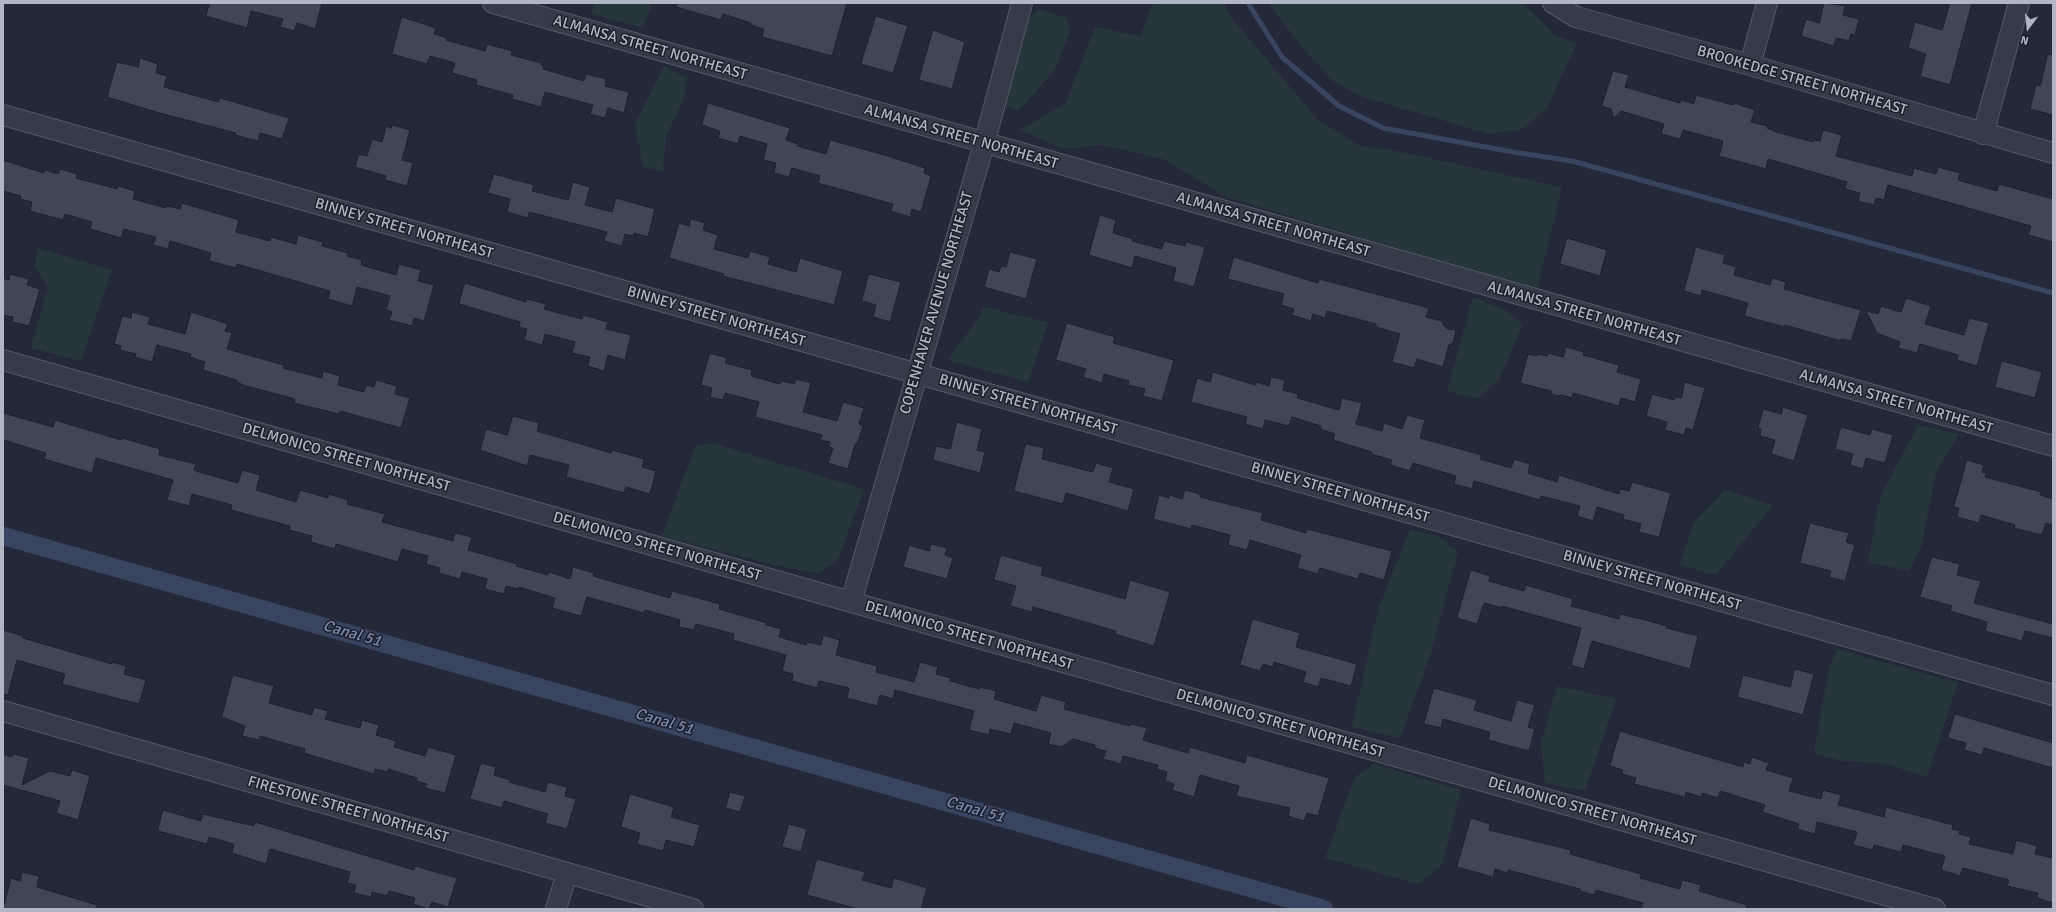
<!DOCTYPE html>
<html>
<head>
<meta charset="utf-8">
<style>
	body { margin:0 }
	#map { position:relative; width:2056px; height:912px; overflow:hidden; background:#232938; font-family:Signika,sans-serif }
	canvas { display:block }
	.frame { position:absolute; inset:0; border:4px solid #b1b6c5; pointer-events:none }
	.north { position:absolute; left:2008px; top:8px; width:40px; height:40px; -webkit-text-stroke:3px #1c202d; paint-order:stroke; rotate:195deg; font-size:11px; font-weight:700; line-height:16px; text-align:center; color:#b1b6c5 }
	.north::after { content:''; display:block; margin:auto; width:14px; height:18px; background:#b1b6c5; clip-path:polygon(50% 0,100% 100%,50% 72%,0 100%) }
</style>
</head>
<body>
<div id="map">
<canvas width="2056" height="912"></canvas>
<div class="frame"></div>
<div class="north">N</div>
</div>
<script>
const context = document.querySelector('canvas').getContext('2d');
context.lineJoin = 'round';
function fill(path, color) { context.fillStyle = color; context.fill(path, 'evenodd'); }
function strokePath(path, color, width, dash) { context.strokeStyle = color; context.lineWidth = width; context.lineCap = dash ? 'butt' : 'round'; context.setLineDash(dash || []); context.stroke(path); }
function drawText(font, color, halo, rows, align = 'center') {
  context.font = font + ' Signika,sans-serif'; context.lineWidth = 3; context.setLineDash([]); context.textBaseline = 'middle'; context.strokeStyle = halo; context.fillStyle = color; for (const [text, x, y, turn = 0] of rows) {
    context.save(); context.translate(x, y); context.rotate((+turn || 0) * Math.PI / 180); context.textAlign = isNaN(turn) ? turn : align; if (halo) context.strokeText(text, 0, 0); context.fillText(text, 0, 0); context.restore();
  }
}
fill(new Path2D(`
	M594,3H652L644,28L591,14Z
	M1153,3H1224L1231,17L1317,119L1358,145L1401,152L1562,187L1537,290L1226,197L1163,159L1102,145L1063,149L1020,130L1066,103L1095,27L1140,36Z
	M1268,3H1522L1556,36L1577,43L1547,108L1523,129L1489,134L1360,96L1333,81L1301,46Z
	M1038,9L1067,18L1070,32L1055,70L1018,111L1002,105L1022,26Z
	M664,66L687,78L684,98L666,137L663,171L643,167L635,124Z
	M38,248L112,270L81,361L31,348L48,287L35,267Z
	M1473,297L1507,311L1523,324L1499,380L1477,399L1447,391Z
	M983,307L1048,322L1028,382L948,360L979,317Z
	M1918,425L1959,434L1936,472L1921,547L1909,571L1868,562L1880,497Z
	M711,443L864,489L838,560L819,573L783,567L662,536L695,447Z
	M1725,490L1773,505L1716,575L1679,565L1694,522Z
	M1410,530L1438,536L1458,552L1429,659L1400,738L1352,727L1378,610Z
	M1837,649L1958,683L1927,777L1882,763L1843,761L1814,753L1829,668Z
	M1557,686L1616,699L1585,791L1545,783L1541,744Z
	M1374,764L1461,790L1442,865L1419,884L1325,858L1355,777Z`), '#26363a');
strokePath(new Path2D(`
	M1248,3L1282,57L1339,106L1383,128L1513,152L1572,161L2053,293`), '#394461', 5);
strokePath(new Path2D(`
	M3,536L1324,909`), '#394461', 18);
const building = new Path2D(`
	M210,3H322L315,29L297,23L294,31L280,27L283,19L251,11L247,28L206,16Z
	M677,3H847L832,56L762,37L764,29L751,25V23L723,14L721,20L676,7Z
	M1824,3L1845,6L1843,15L1859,19L1855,35L1851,34L1849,41L1836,38L1834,46L1801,36L1806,19L1819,23Z
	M1950,3H1972L1950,85L1920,76L1926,54L1908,48L1915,22L1942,30Z
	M876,16L908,26L893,73L861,64Z
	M402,17L436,28L434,34L447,38L446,40L485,51L487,44L512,51L511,55L541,63V65L544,66L543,69L584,81L586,74L606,79L605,86L629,92L624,113L608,108L605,118L590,114L593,105L545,92L541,107L512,99L513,95L476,85L477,80L452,73L455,63L430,56L427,64L392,54Z
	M933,30L965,42L952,89L919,80Z
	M2048,54L2053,55V115L2030,109L2036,85L2040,86Z
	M140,58L158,64L156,73L167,76L164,87L218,102L220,98L289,118L282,139L260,133L258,141L235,135L236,133L156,112L107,97L117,62L138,67Z
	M1613,71L1629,75L1625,87L1680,103L1681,100L1694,104L1696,95L1733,105L1734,103L1755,110L1751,122L1768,126L1767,128L1776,132L1813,142L1814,140L1820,141L1823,130L1842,135L1836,156L1912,176L1914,168L1936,174L1938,167L1960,173L1958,180L1997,191L1999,184L2053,199V242L2028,235L2031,226L1888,185L1884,200L1876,198L1874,205L1858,201L1860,193L1845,189L1847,182L1768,159L1766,169L1719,156L1723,141L1683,130L1680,139L1661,134L1664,124L1621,111L1614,118L1611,109L1602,106Z
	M708,103L790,128L786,140L798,144L797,146L826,154L830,140L888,156L925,168L924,173L931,176L921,212L912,209L910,217L891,211L893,204L818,183L820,176L792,168L789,177L774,173L776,163L763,160L767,144L740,136L738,144L718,138L720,131L702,125Z
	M392,125L410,130L402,160L413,163L407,186L385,180L386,176L355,167L359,154L367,156L372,139L382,142L386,126L391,128Z
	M3,160L44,173L45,170L58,174L60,169L77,174L76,178L117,189L118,186L135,191L133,199L166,208L167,206L180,209L182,203L239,220L236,232L270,241L271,237L296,244L298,235L323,242L322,246L348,253L347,256L362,260L361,265L396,275L399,264L421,270L418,281L434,285L424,321L414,318L412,326L389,320L392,312L386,310L390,296L357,287L352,306L328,299L330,291L237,264L236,268L209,261L211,253L170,241L168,249L153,245L156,237L124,229L121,238L90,229L92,222L65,214L63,220L30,211L32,202L20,199L21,196L3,191Z
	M494,174L534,185L532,191L568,200L573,182L590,187L585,205L612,212L616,198L655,209L648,237L634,233L633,236L625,234L622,246L604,241L607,232L529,212L528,218L507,212L510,199L488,193Z
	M1100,215L1116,220L1113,233L1133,239L1132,241L1162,249L1164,241L1185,246L1186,242L1205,247L1194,287L1173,281L1176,268L1135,256L1132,268L1089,255Z
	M691,219L705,223L703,230L718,235L714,249L748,258L750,251L770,257L768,264L796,272L800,258L843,271L834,305L723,276L724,274L669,258L679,223L689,226Z
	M1567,238L1607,250L1600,276L1560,264Z
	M1696,247L1725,255L1723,263L1736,267L1734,275L1770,285L1772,278L1786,282L1784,289L1861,310L1851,341L1841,339V341L1785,325V327L1744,316L1748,303L1702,290L1701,296L1684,291Z
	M1010,252L1037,259L1026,299L984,287L989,269L999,272L1001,266L1006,267Z
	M1234,257L1318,283L1319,279L1429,308L1426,317L1442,321L1443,325L1448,329L1456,330L1453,343L1449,345L1443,367L1417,359L1414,368L1392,362L1400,334L1376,327V324L1327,311L1325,318L1313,314L1311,321L1292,315L1294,309L1281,305L1284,294L1228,279Z
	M10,274L29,279L27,285L40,289L29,326L12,322L13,317L3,315V278L9,280Z
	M869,274L901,282L890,322L873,317L876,305L862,301Z
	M465,283L526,302L527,299L546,304L544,309L582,319L583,315L608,322L606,329L631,335L625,360L608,355L604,371L588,366L590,357L572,353L575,342L545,334L542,345L524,340L527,329L519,327L520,322L459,304Z
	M1906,298L1931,306L1925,324L1964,335L1969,318L1989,323L1977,366L1957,360L1958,355L1920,344L1917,353L1898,348L1900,342L1877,333L1866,311L1878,314L1881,306L1901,312Z
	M132,312L150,317L148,324L185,334L191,312L228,324L225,331L232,333L227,349L284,365L283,368L322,378L323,371L340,376L338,385L364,392L366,385L374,387L376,380L397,386L395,394L410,398L401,428L340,411L339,414L294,403L295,399L243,385L237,382V380L203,370L205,362L190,357L191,354L157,345L152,362L135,357L136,354L120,350L121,346L114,344L122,316L131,318Z
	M1067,323L1115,337L1113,343L1174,360L1162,401L1143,396L1145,389L1128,385L1129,381L1104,374L1102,383L1083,377L1086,369L1056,360Z
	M1566,347L1584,352L1583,355L1619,365L1617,372L1641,379L1635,402L1621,398L1619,406L1573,393L1572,398L1561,395L1558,396L1552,394L1551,391L1520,383L1528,354L1537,356L1538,354L1547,356L1548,353L1563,357Z
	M710,353L727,358L725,363L752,370L751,376L780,384L781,381L794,384L796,379L811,383L803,412L837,421L843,402L864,408L859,424L863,426L857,444H855L848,469L828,463L833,448L829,447L830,442L820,440L822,435L755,417L759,402L725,393L723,400L710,397L712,388L701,385Z
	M2002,361L2042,372L2035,398L1995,387Z
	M1213,372L1255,385L1256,382L1269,386L1271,377L1285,380L1283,390L1298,394L1297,398L1339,410L1342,398L1362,403L1356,424L1382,431L1384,423L1402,429L1407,415L1425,420L1420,438L1482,455L1480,459L1511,468L1514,459L1530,464L1528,473L1557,482L1559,475L1619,494L1620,489L1629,491L1632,482L1671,493L1659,537L1639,532L1641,524L1623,519L1624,515L1597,507L1593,521L1577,516L1580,506L1541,496L1540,500L1474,481L1472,489L1454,484L1456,476L1413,463L1410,471L1390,465L1392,460L1371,454L1372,452L1333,440L1335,434L1320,429L1321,426L1292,417L1289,426L1265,420L1263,429L1245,424L1247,417L1191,402L1197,378L1210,382Z
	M1685,382L1705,388L1693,430L1686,428L1684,435L1665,430L1667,422L1646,416L1652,394L1674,400L1675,397L1681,398Z
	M1783,407L1808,415L1794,461L1771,454L1775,440L1760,436L1761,429L1758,428L1763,409L1781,414Z
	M3,413L53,427L55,420L121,440V438L129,440L160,449L159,455L196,464L194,470L199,472L238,483L242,470L260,475L256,490L296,502L300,490L328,498L329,494L348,500L347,504L385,514L382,522L453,541L455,533L472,537L468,550L517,564L516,566L548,575L549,572L570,579L573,567L594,573L593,576L670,598L672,591L720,604L719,609L767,623L766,625L781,629L779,637L806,645L807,642L821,645L823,635L840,640L836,655L877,666L876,672L914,682L920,662L938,667L936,674L951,678L950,681L979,689L980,687L996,691L994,699L1036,711L1041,695L1066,702L1064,709L1130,726L1131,724L1147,728L1143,740L1188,753L1190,747L1245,763L1247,755L1329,778L1318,816L1307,813L1304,821L1288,816L1290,808L1236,796L1239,786L1200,775L1194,797L1172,790L1174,784L1165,781L1167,772L1157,769L1158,765L1123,756L1121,764L1103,759L1106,751L1095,748V745L1073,739L1061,747L1048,744L1051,733L1014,723L1011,734L990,729L989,735L969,730L974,711L895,690L893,699L880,695L877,706L847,698L849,688L819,681L817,688L792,681L793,674L782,671L786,655L733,640L734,634L696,624L694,630L679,627L680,620L645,610L644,613L587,597L581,616L552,608L555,598L519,587V589L506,586L504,594L485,589L487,579L462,572L460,579L439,573L440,568L426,564L428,556L402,549L398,562L336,544L335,549L311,542L312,536L289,530L290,526L231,510L232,505L192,494L189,506L167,500L173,480L96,458L92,473L44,459L46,453L3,440Z
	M513,416L539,423L537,431L611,453L612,450L644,459L642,467L656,471L650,494L626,487L624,493L566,477L569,465L530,455L527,466L480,450L486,429L507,435Z
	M957,422L982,429L977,450L985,452L980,473L933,460L936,446L950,449Z
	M1841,427L1870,435L1872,429L1893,435L1885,463L1866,458L1863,469L1850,465L1853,454L1835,449Z
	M1026,444L1044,448L1042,459L1093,472L1096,463L1113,468L1109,482L1134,489L1128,511L1066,493L1063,504L1014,491Z
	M1967,460L1984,465L1982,472L1986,473L1985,477L2041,492L2040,495L2053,499V525L2046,523L2042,535L2014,528L2015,525L1981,515L1979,523L1957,517L1959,508L1954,507Z
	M1185,490L1200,494V497L1263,513L1261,520L1306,533L1307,529L1392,551L1384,580L1360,573L1358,579L1320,568L1318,574L1297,568L1301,555L1250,540L1247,550L1228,545L1230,535L1192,525L1191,529L1153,519L1159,495L1169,498V495L1182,499Z
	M1810,523L1849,533L1846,542L1855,545L1845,581L1829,577L1831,571L1800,563Z
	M931,544L947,548L945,555L953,558L947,579L903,567L909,545L929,551Z
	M1001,555L1043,567L1041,575L1125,599L1130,580L1170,592L1154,646L1115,634L1116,631L1033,607L1032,612L1010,606L1016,586L994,580Z
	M1932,557L1960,564L1957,575L1981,581L1974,603L2053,624V638L2025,631L2022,641L1985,631L1987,622L1950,611L1952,606L1920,597Z
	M1471,570L1490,576L1489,581L1524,591L1526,585L1573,599L1571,606L1619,619L1620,614L1649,621L1667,626L1666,628L1698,636L1690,669L1592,641L1584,669L1571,665L1581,628L1502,606V608L1484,603L1477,624L1457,618Z
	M1253,619L1300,633L1296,647L1357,664L1351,686L1321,678L1318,687L1303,682L1306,672L1274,662L1273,667L1263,664L1260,671L1240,665Z
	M3,630L23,636V638L112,664V662L126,666L124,674L146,680L139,704L62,684L65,674L17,660L8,695L3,694Z
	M1795,669L1814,674L1803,715L1737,697L1743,675L1790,687Z
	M233,675L274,686L269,703L312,715L314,707L328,711L325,719L360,728L362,720L379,725L376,735L396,741L394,747L425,756L428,747L456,755L445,793L425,788L427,784L416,781L417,778L388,769L387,772L375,769L374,774L304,753L305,749L260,736L259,740L242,736L245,726L222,717Z
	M1434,688L1477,700L1474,710L1511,721L1517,700L1535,705L1528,727L1535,729L1529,751L1488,740L1490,732L1443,719L1441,728L1424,724Z
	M1955,714L2053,743V768L1984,748L1982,755L1964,750L1966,743L1948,738Z
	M1620,731L1743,767L1744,762L1750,764L1752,757L1769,763L1766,770L1793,778L1789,791L1821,799L1823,790L1841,795L1838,805L1858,810L1884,817L1886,807L1953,825L1952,829L1960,831L1959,834L1971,837L1969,844L2013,854L2016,840L2037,846L2035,854L2053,858V903L2037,898L2038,893L2007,886L2009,880L1963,868L1960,876L1941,870L1945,856L1903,845L1901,852L1874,845L1873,850L1853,845L1857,832L1817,822L1815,834L1797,829L1799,824L1762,812L1765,805L1720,791L1718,798L1702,793L1701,797L1686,792L1685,797L1634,784L1636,778L1622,774L1623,770L1610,766Z
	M3,754L12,757L13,754L29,758L22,785L50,771L70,776L72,770L90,776L78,820L56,813L60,801L3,785Z
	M481,763L496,767L494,775L510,780L509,782L545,792L548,782L567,787L565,796L576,799L567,829L545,823L548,814L504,801L502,808L470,799Z
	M730,792L745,796L740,812L726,808Z
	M630,794L674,807L671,817L700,825L694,847L666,840L663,851L637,844L640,833L621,827Z
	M163,810L201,821L203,814L254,826L255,822L414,870L415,866L457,878L448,907L432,902L429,909L413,904L415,898L389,891L387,896L372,892L371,897L354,893L356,885L347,883L350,872L270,849L266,864L232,853L234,844L209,837L207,844L158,831Z
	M1471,818L1490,824L1489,830L1571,850L1570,854L1641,874L1640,878L1680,889L1682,880L1701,885L1699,891L1747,905L1746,909H1641L1643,903L1596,890L1594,895L1580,891V889L1508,870L1507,873L1495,869L1493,877L1457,867Z
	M789,824L807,829L801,852L782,847Z
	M817,859L865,872L862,880L891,888L894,878L927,888L921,909H858L807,895Z
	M22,872L39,876L37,887L97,905V909H3L11,878L20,881Z`);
fill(building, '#3f4658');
strokePath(building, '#1e222f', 1);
const minor = new Path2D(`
	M493,3L2053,446
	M1553,3L1576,17L1750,65L2053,153
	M1750,65L1767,3
	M3,115L2053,695
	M1983,134L2019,3
	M3,360L851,602L1935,909
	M851,602L984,144L1022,3
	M3,711L693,909
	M556,909L567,873`);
strokePath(minor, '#545966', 22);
strokePath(minor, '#363b49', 20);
drawText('15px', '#b1b6c5', '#1c202d', [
	["ALMANSA STREET NORTHEAST",650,48,16],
	["BROOKEDGE STREET NORTHEAST",1802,81,16],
	["ALMANSA STREET NORTHEAST",961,137,16],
	["ALMANSA STREET NORTHEAST",1273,225,16],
	["BINNEY STREET NORTHEAST",404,229,16],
	["COPENHAVER AVENUE NORTHEAST",937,303,-74],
	["ALMANSA STREET NORTHEAST",1584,314,16],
	["BINNEY STREET NORTHEAST",716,317,16],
	["ALMANSA STREET NORTHEAST",1896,402,16],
	["BINNEY STREET NORTHEAST",1028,405,16],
	["DELMONICO STREET NORTHEAST",346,458,16],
	["BINNEY STREET NORTHEAST",1340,493,16],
	["DELMONICO STREET NORTHEAST",657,547,16],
	["BINNEY STREET NORTHEAST",1652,581,16],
	["DELMONICO STREET NORTHEAST",969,636,16],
	["DELMONICO STREET NORTHEAST",1280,724,16],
	["FIRESTONE STREET NORTHEAST",348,810,16],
	["DELMONICO STREET NORTHEAST",1592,812,16]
]);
drawText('italic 16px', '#7b88ab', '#1c202d', [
	["Canal 51",352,634,16],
	["Canal 51",664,722,16],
	["Canal 51",975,810,16]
]);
</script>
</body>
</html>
